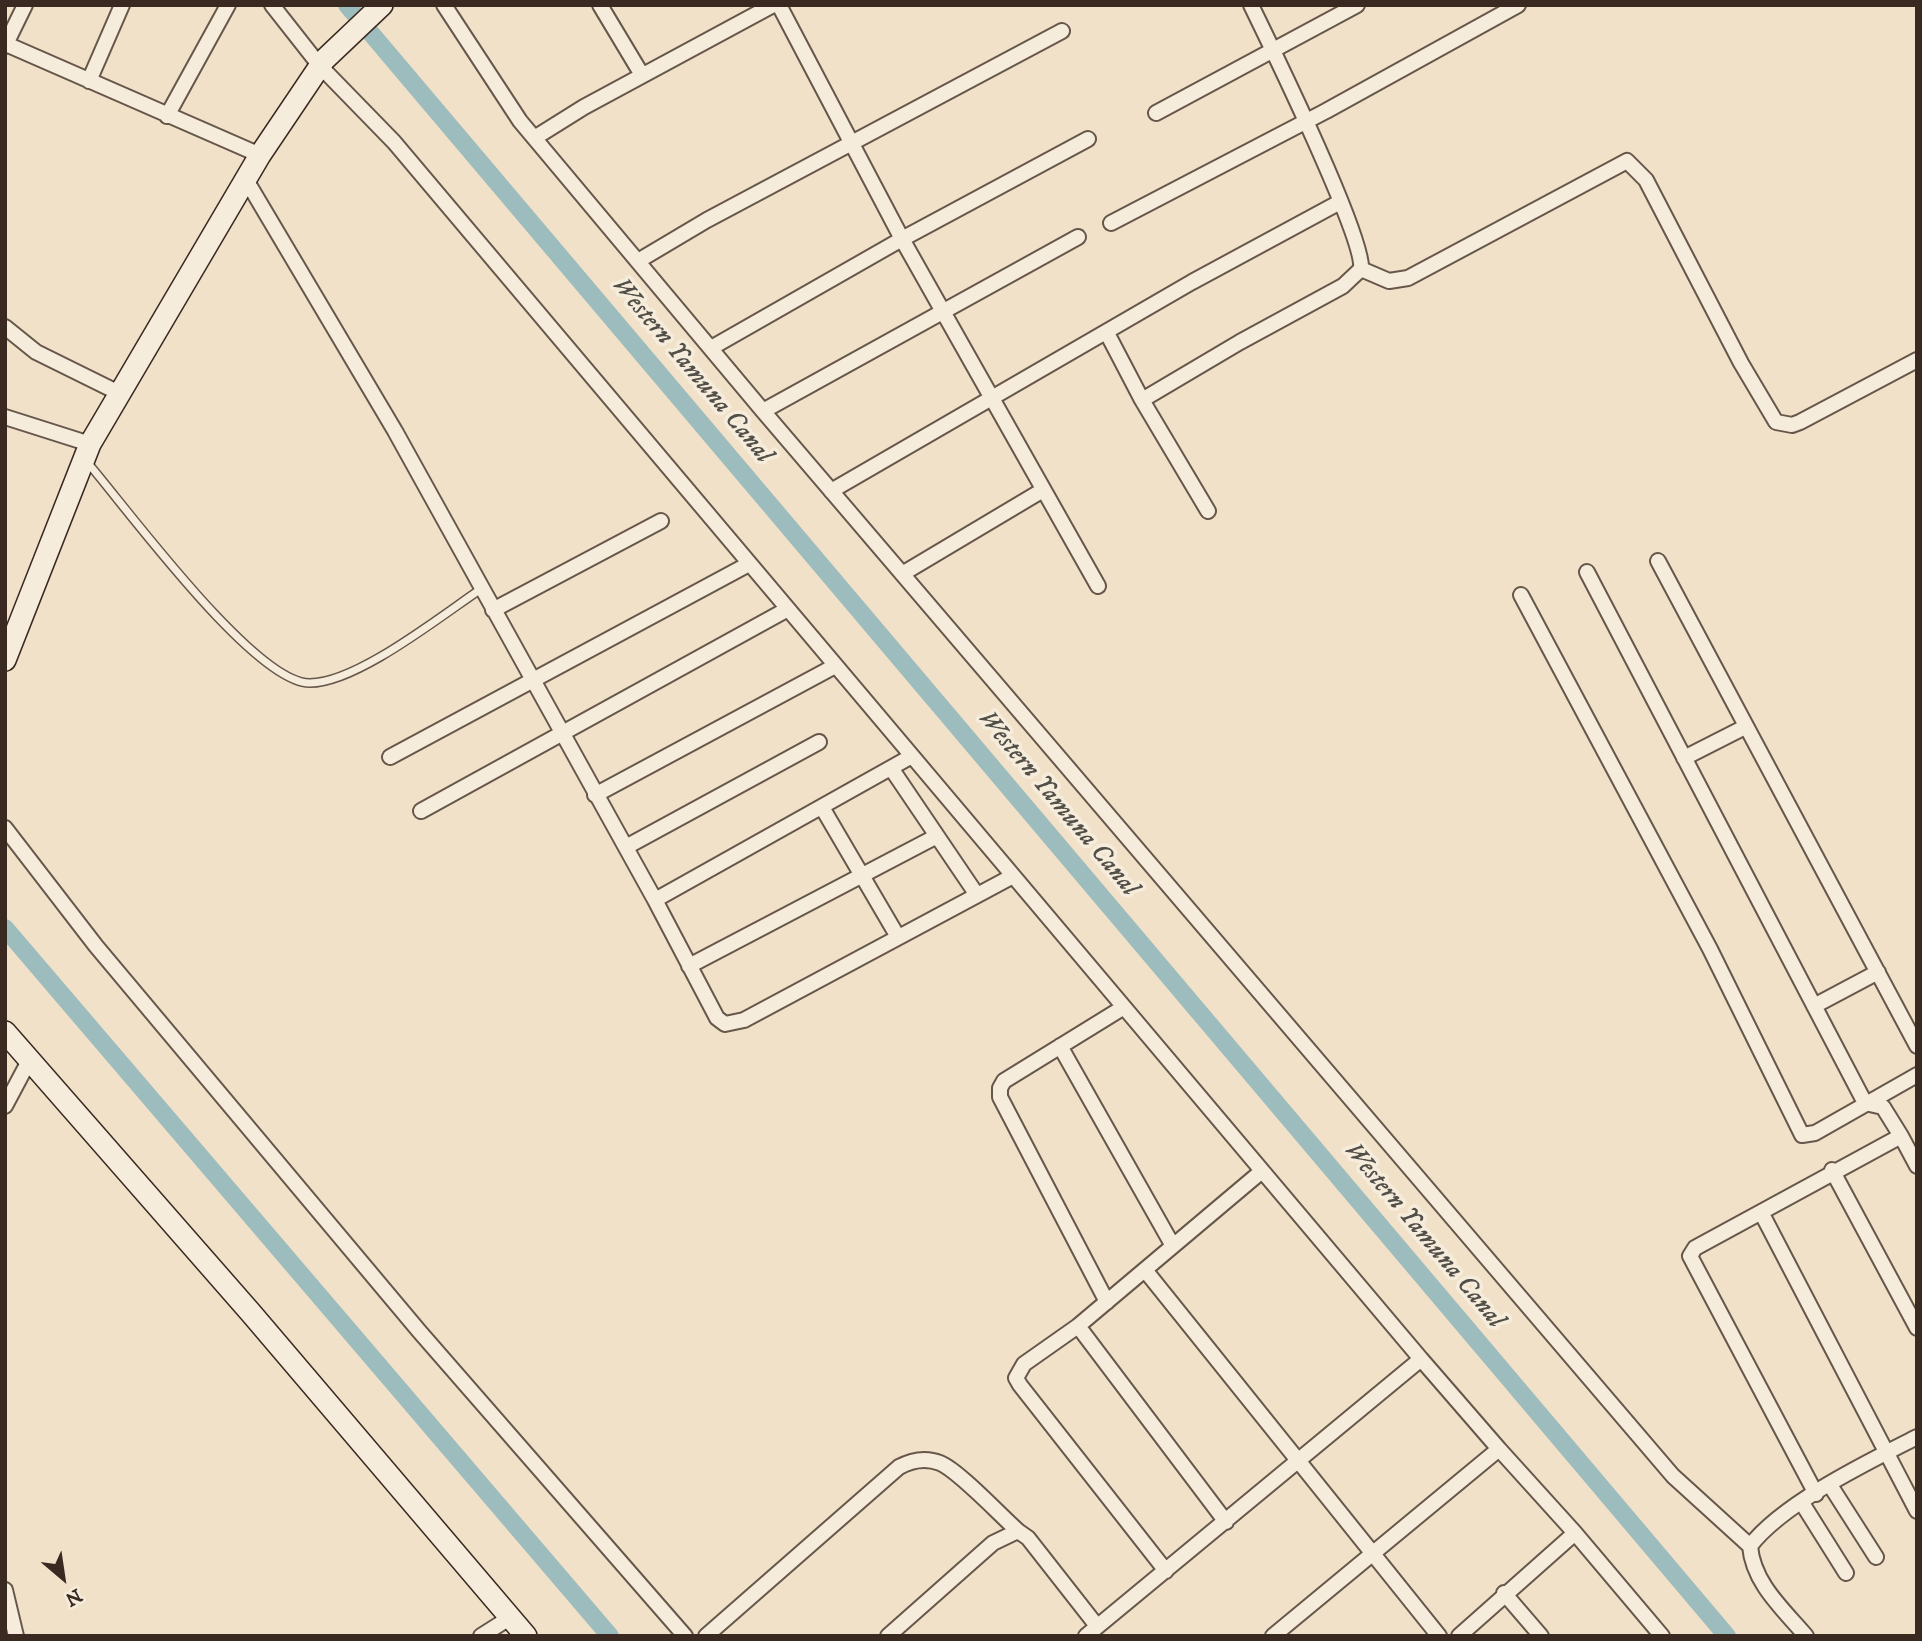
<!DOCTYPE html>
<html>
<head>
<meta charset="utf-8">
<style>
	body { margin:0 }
	#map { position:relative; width:1922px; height:1641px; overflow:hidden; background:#f1e1c8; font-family:"IM FELL DW Pica",serif }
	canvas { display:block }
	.frame { position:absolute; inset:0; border:7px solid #392921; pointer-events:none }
	.north { position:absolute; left:28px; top:1543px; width:70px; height:70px; -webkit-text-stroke:5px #f6ecdb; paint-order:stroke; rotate:151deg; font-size:19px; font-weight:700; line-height:28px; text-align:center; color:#392921 }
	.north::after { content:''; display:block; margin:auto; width:24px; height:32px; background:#392921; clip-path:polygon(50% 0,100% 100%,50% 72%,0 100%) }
</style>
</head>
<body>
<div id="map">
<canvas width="1922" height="1641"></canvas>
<div class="frame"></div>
<div class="north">N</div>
</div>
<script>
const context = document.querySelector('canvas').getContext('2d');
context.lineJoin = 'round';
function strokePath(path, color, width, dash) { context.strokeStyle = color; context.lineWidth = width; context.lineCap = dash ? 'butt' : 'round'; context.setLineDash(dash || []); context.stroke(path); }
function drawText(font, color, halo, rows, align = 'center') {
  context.font = font + ' "IM FELL DW Pica",serif'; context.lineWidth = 7; context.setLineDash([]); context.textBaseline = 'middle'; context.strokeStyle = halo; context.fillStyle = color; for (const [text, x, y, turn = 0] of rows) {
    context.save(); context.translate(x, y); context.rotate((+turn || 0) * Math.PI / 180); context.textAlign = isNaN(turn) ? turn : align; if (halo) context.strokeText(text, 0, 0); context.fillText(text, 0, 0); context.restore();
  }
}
strokePath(new Path2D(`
	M347,5L1727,1636
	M5,928L610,1636`), '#9cbcbd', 18);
const lane = new Path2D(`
	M87,462C126,507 255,684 310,683C357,683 442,615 481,589`);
const street = new Path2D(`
	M272,5L320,66L394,142L1421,1359L1086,1636
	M444,5L520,121L763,411L1673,1476L1750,1546
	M600,5L642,75
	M779,5L902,239L1098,586
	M6,44L260,155
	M5,46L25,5
	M89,81L122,5
	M1156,113L1357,5
	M167,116L228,5
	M536,137L584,107L773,5
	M245,178L395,431L655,900L717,1018L725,1024L744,1020L1013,876
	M1111,223L1326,111L1518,5
	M638,261L707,220L1062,31
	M1361,269L1389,281L1408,278L1627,161L1646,180L1741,363L1776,422L1792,425L1800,422L1917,360
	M5,327L36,352L119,393
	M1107,333L1142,400L1208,511
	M711,348L902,239L1088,139
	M1142,400L1240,342L1343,286L1361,269C1365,239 1270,44 1251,5
	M763,411L1078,237
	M5,417L90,444
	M831,491L1192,282L1340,202
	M1658,561L1917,1046
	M1587,572L1865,1103L1883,1107L1901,1136
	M902,574L1043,490
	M1521,595L1710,949L1802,1135L1815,1133L1917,1075
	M493,610L661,521
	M390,757L747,565
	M1684,758L1745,727
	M891,768L977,895
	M595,795L835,666
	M823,809L898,937
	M421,811L786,610
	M5,828L96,946L419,1331L685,1636
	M626,847L819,742
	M655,900L912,756
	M689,966L937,836
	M1814,1006L1878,972
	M1060,1046L1173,1246
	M5,1106L30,1059
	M1832,1170L1917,1328
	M1761,1212L1917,1511
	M1145,1270L1439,1636
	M1107,1302L1000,1097V1088L1004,1081L1124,1007
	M1078,1326L1262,1171
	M1830,1485L1876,1557
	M1816,1494L1690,1256L1695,1248L1901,1136L1917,1166
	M1802,1503L1846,1573
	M1575,1533L1662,1636
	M1166,1571L1020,1385L1016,1378L1024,1364L1078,1326L1226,1522
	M5,1590L16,1636
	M1504,1593L1541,1636
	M481,1636L511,1617
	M706,1636L899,1467C912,1460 925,1457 940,1463C958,1470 1001,1516 1018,1531
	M888,1636L993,1543L1018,1531L1028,1538L1097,1626
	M1273,1636L1499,1449L1421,1359
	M1459,1636L1575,1533L1499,1449
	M1806,1636C1783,1609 1753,1583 1750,1546C1783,1503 1868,1462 1917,1437`);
const secondary = new Path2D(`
	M5,660L90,444L260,155L324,60L382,5
	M5,1032L251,1313L526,1636`);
strokePath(lane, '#67574b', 10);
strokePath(street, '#67574b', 18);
strokePath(secondary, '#392921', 24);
strokePath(lane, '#f6ecdb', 7);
strokePath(street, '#f6ecdb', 14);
strokePath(secondary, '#f6ecdb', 21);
drawText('italic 26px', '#524e48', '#f6ecdb', [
	["Western Yamuna Canal",691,371,50],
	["Western Yamuna Canal",1057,804,50],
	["Western Yamuna Canal",1423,1236,50]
]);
</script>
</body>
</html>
